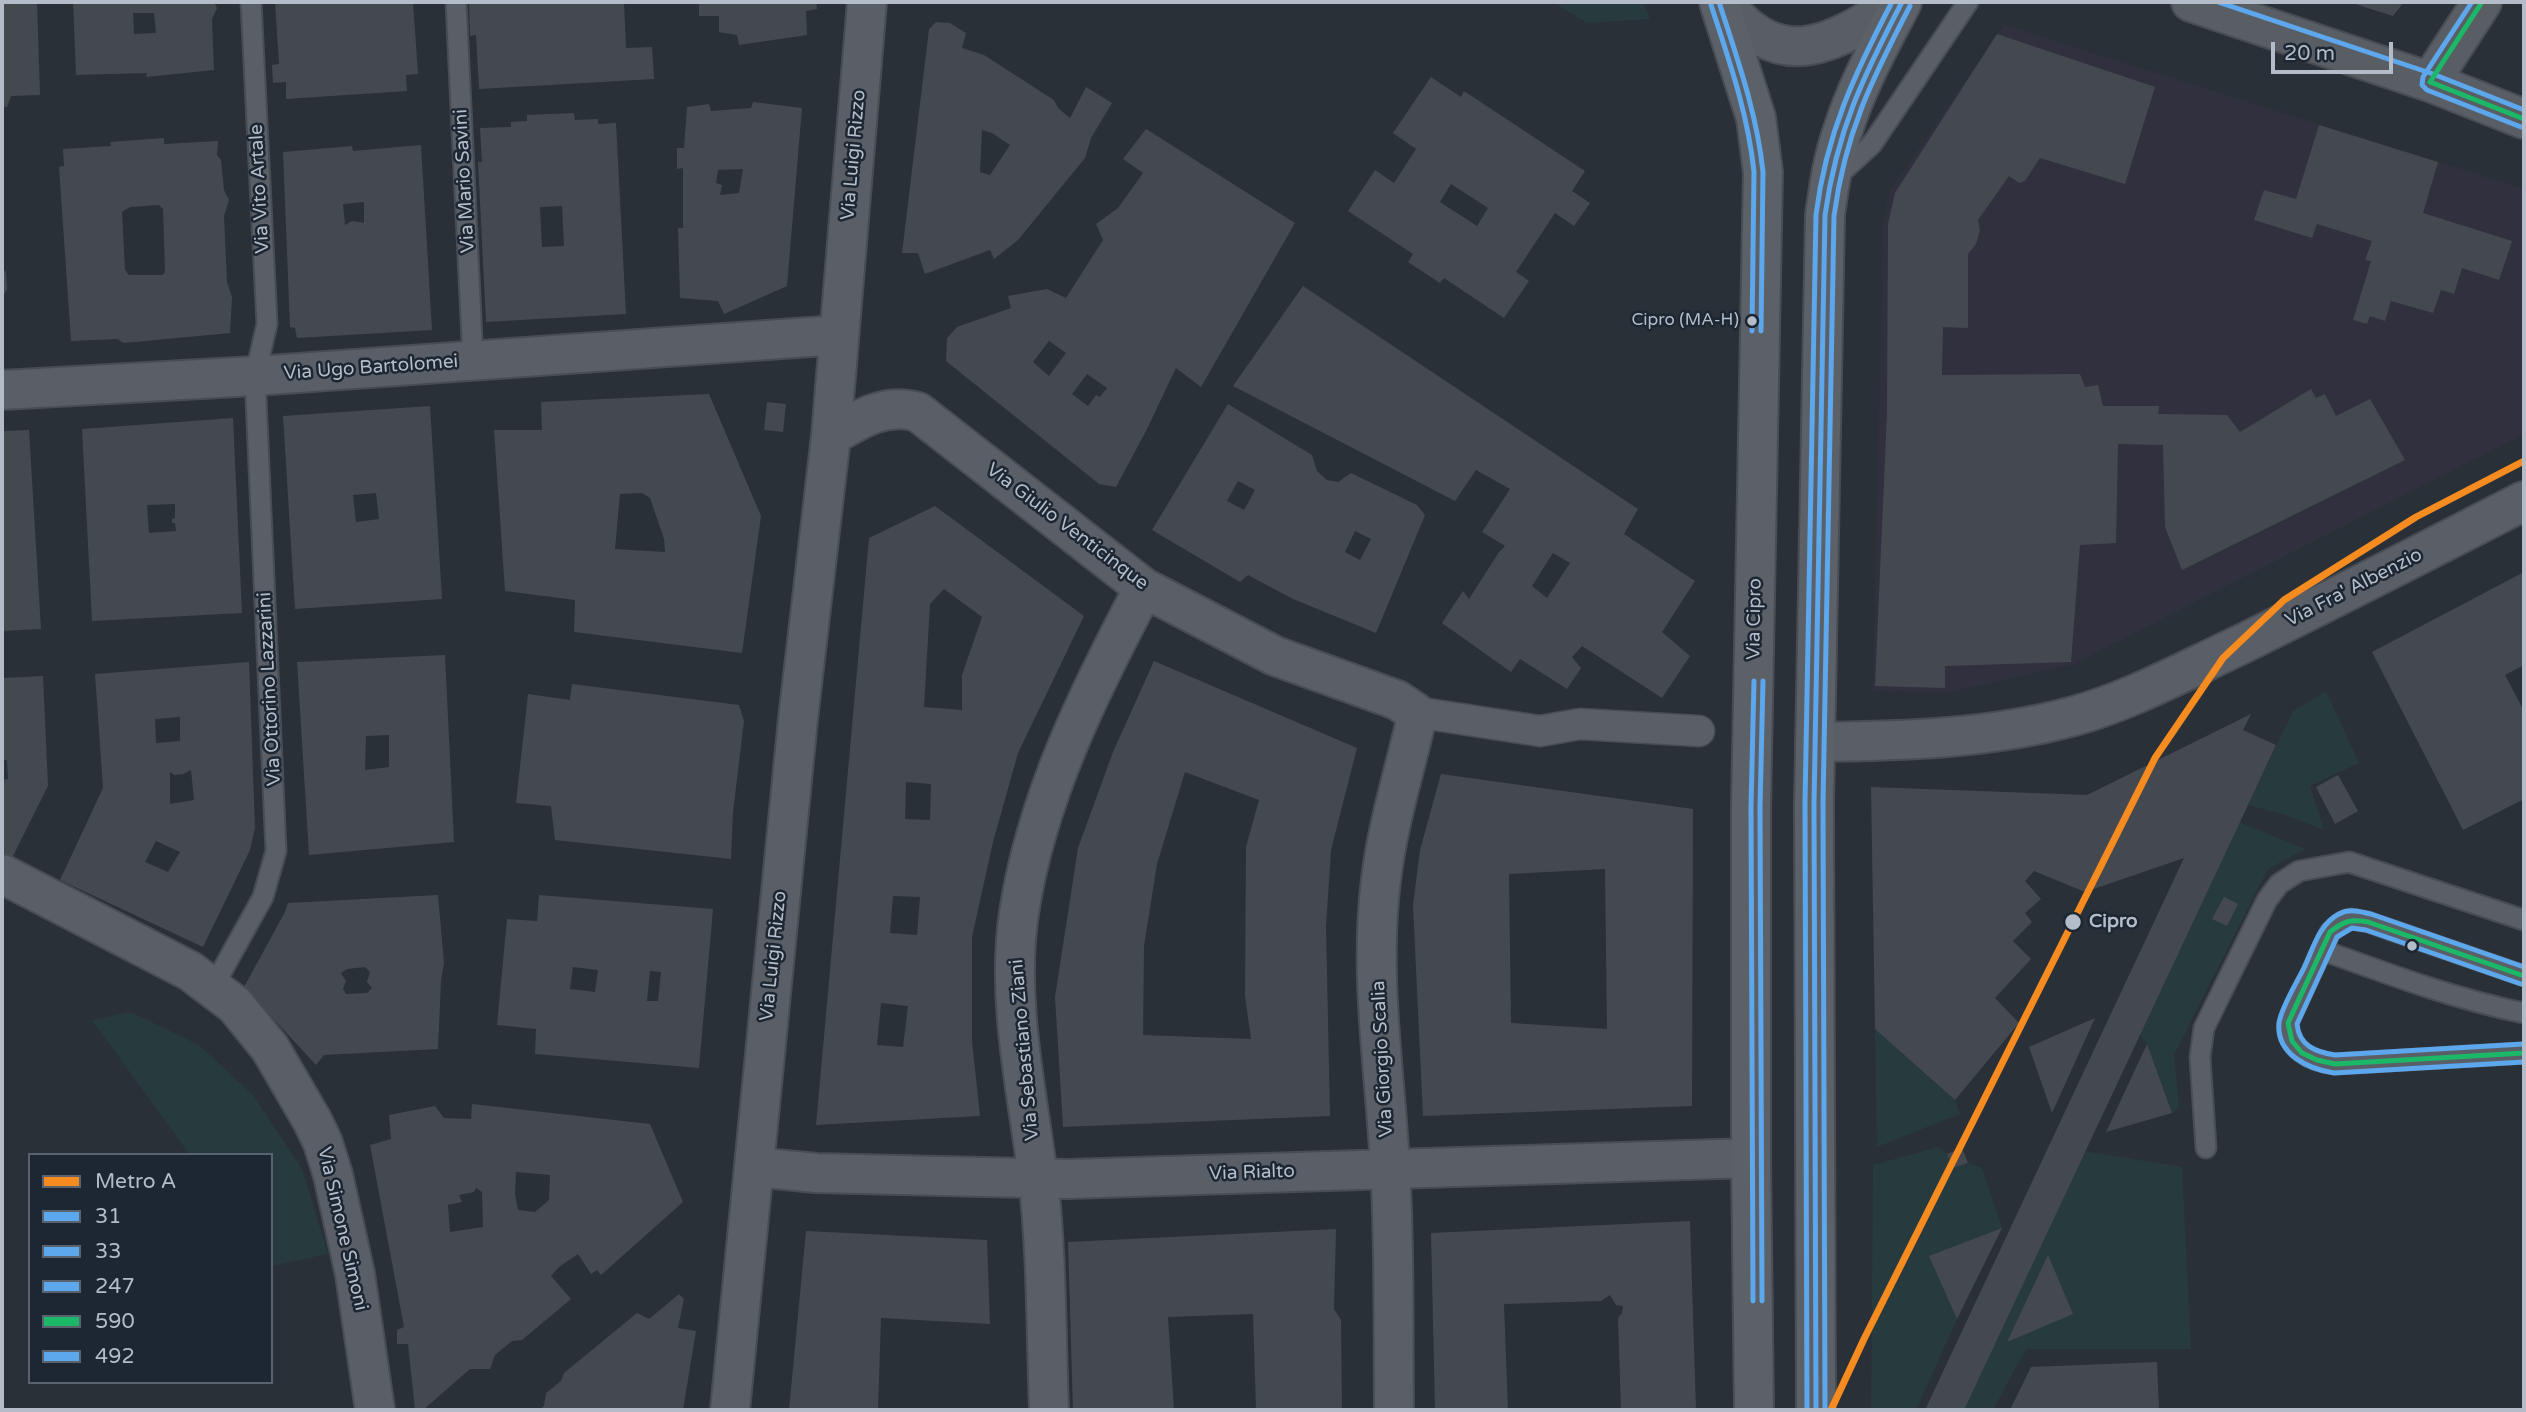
<!DOCTYPE html>
<html>
<head>
<meta charset="utf-8">
<style>
	body { margin:0 }
	#map { position:relative; width:2526px; height:1412px; overflow:hidden; background:#2a3038; font-family:"Varela Round",sans-serif }
	canvas { display:block }
	.frame { position:absolute; inset:0; border:4px solid #b4bcc9; pointer-events:none }
	.legend { position:absolute; left:28px; top:1153px; width:245px; height:231px; box-sizing:border-box; background:#1d2633; border:2px solid #59626f; margin:0; padding:9px 12px; list-style:none; font-size:21px; color:#b4bcc9 }
	.legend li { display:flex; align-items:center; gap:14px; height:35px }
	.legend b { width:35px; border:2px solid #59626f }
	.scale { position:absolute; left:2271px; top:42px; width:122px; height:32px; box-sizing:border-box; border:4px solid #b4bcc9; border-top:0; padding-left:9px; font-size:21px; line-height:24px; white-space:nowrap; color:#b4bcc9; -webkit-text-stroke:5px #1d2633; paint-order:stroke }
</style>
</head>
<body>
<div id="map">
<canvas width="2526" height="1412"></canvas>
<div class="frame"></div>
<ul class="legend">
<li><b style="height:9px;background:#f68b1f"></b>Metro A</li>
<li><b style="height:9px;background:#5da7ec"></b>31</li>
<li><b style="height:9px;background:#5da7ec"></b>33</li>
<li><b style="height:9px;background:#5da7ec"></b>247</li>
<li><b style="height:9px;background:#1ab867"></b>590</li>
<li><b style="height:9px;background:#5da7ec"></b>492</li>
</ul>
<div class="scale">20 m</div>
</div>
<script>
const context = document.querySelector('canvas').getContext('2d');
context.lineJoin = 'round';
function fill(path, color) { context.fillStyle = color; context.fill(path, 'evenodd'); }
function strokePath(path, color, width, dash) { context.strokeStyle = color; context.lineWidth = width; context.lineCap = dash ? 'butt' : 'round'; context.setLineDash(dash || []); context.stroke(path); }
function drawText(font, color, halo, rows, align = 'center') {
  context.font = font + ' "Varela Round",sans-serif'; context.lineWidth = 5; context.setLineDash([]); context.textBaseline = 'middle'; context.strokeStyle = halo; context.fillStyle = color; for (const [text, x, y, turn = 0] of rows) {
    context.save(); context.translate(x, y); context.rotate((+turn || 0) * Math.PI / 180); context.textAlign = isNaN(turn) ? turn : align; if (halo) context.strokeText(text, 0, 0); context.fillText(text, 0, 0); context.restore();
  }
}
fill(new Path2D(`
	M2004,25L2524,189V434L2074,664L1950,692L1873,691L1883,228L1889,192Z`), '#31303e');
fill(new Path2D(`
	M1553,2H1643L1650,19L1587,23Z
	M2326,691L2359,763L2310,786L2324,830L2285,815L2248,805L2293,711Z
	M2239,822L2305,849L2268,869L2174,1055L2179,1108L2172,1113L2147,1044L2140,1035Z
	M131,1012L199,1045L253,1095L302,1169L328,1254L271,1266V1155H190L92,1020Z
	M1875,1029L1955,1100L1960,1114L1877,1147Z
	M1938,1147L1947,1154L1953,1168L1968,1163L1982,1168L2002,1228L1930,1256L1957,1319L1916,1410H1871L1873,1165Z
	M2083,1151L2182,1167L2191,1349H2026L1993,1410H1963Z`), '#273a3e');
fill(new Path2D(`
	M2,2H37L40,95L11,96L7,107H2Z
	M73,2H214L217,8L212,19L214,70L146,77L147,73L76,75ZM133,13H154L156,33L134,34Z
	M275,2H413L418,74L406,75L407,91L286,99V82L273,83L272,65L279,64Z
	M469,2H624L626,48L652,47L654,79L479,89L476,35L470,36Z
	M699,2H816L817,9L806,11L807,35L739,45L737,35L719,32V16H699Z
	M2349,2H2404L2393,16Z
	M936,22L950,23L966,33L962,48L984,55L1054,100L1058,108L1070,118L1086,87L1112,103L1091,138L1085,158L1018,240L994,259L990,250L925,274L918,253H902L929,29ZM982,130L992,133L1010,145L990,175L980,172Z
	M1997,34L2155,87L2125,184L2040,158L2025,181L2019,183L2009,176L1978,220L1980,230L1976,244L1968,254V328L1943,327L1942,375L2080,374L2085,387L2098,385L2103,406H2159L2158,414L2227,415L2240,432L2311,389L2316,398L2325,394L2336,416L2370,399L2405,460L2182,570L2165,527L2163,445L2118,444L2116,543L2080,545L2071,662L1945,666V688L1875,686L1887,413L1888,224L1895,193Z
	M1431,77L1461,97L1464,91L1585,171L1572,191L1590,203L1574,226L1555,213L1516,272L1529,281L1504,318L1444,278L1440,283L1408,262L1413,254L1348,211L1375,170L1394,183L1416,149L1393,133ZM1451,184L1488,208L1477,226L1440,202Z
	M753,102L802,108L787,286L724,314L718,301L680,298L678,228H683V168L677,169V148H684L687,107L709,104L711,111L751,108ZM743,169L739,193L720,195L722,185L716,183L718,170Z
	M574,113L575,120L598,119V124L616,123L626,314L486,322L478,162H482L480,128L511,127V122L527,121V115ZM562,206L564,246L542,247L540,207Z
	M2319,125L2438,162L2423,213L2512,241L2499,280L2462,268L2454,294L2441,290L2433,313L2391,301L2385,321L2370,316L2367,324L2353,320L2371,261L2365,260L2372,241L2317,224L2312,238L2254,220L2264,190L2296,199Z
	M1146,129L1295,223L1201,387L1176,368L1146,431L1116,487L1099,484L946,361L947,338L957,327L1011,308L1008,296L1047,289L1066,298L1103,240L1096,224L1118,208L1143,173L1123,159ZM1049,341L1066,353L1049,376L1033,362ZM1087,374L1107,388L1100,397L1096,395L1088,406L1072,394Z
	M164,138V144L218,141L217,155L221,160L224,190L229,200L224,216L227,282L232,297L230,333L124,343L117,339L71,341L59,167L64,166L63,149L111,146L110,142ZM159,205L163,209L165,272L162,275H129L125,270L122,212L130,207Z
	M421,145L432,330L297,338L295,328L290,327L283,152L352,146L353,151ZM364,202V223L352,221L345,225L343,204Z
	M2,268L6,272L7,289L2,298Z
	M1303,286L1638,509L1624,534L1695,581L1662,632L1690,656L1662,698L1582,646L1572,657L1581,668L1567,689L1520,659L1511,672L1442,623L1463,591L1469,599L1499,552L1505,546L1482,532L1510,489L1476,470L1455,501L1233,386ZM1553,553L1570,563L1547,598L1532,586Z
	M709,394L761,516L742,653L574,632L575,600L505,591L494,430H542L541,402ZM642,493L650,498L664,539L665,552L615,549L620,494Z
	M767,402L786,404L783,432L764,430Z
	M1228,404L1312,455L1317,471L1327,480L1338,482L1351,473L1417,505L1425,515L1376,633L1293,599L1248,575L1240,582L1152,530ZM1238,481L1255,490L1244,510L1227,501ZM1355,531L1371,539L1360,560L1345,552Z
	M430,406L442,599L295,609L283,416ZM376,493L379,519L356,522L353,495Z
	M233,418L242,613L92,621L82,429ZM175,504V518L172,519V523H175L176,531L149,533L147,505Z
	M29,430L41,629L2,631V431Z
	M935,506L1084,616L1018,753L993,842L972,937V1041L980,1116L816,1125L869,538ZM944,589L982,617L962,675V710L924,707L930,604ZM906,782L931,784L930,820L905,819ZM893,896L920,897L917,935L890,933ZM881,1003L908,1006L903,1047L877,1045Z
	M2524,572V665L2505,675L2524,711V799L2463,830L2372,652Z
	M445,655L454,842L309,855L297,662ZM389,735V767L365,770L366,736Z
	M1154,661L1357,748L1331,850L1326,927L1330,1116L1063,1127L1055,997L1078,848L1113,752ZM1185,772L1259,800L1246,847L1245,996L1251,1039L1143,1035L1144,946L1157,864Z
	M249,662L255,828L250,850L203,947L60,880L103,788L95,674ZM180,717V741L156,743L155,719ZM191,770L194,800L170,804V772L174,775L183,774ZM156,841L180,852L168,872L145,862Z
	M43,676L48,786L12,858L2,852V780L8,779L7,760H2V678Z
	M572,684L739,705L744,721L733,812L731,859L555,840L551,806L516,803L528,694L570,700Z
	M2251,714L2243,730L2276,745L2248,805L1964,1410H1925L2184,858L2085,892L2034,871L2025,881L2041,899L2025,913L2032,922L2013,941L2031,959L1995,998L2019,1023L1955,1100L1875,1029L1871,787L2087,795Z
	M1441,774L1693,809L1692,1106L1423,1116L1413,905L1420,850ZM1605,869L1607,1029L1511,1023L1509,874Z
	M2338,775L2358,811L2335,824L2316,787Z
	M438,895L444,963L441,981L438,1049L324,1055L316,1065L244,987L285,912L288,903ZM365,967L370,972L367,982L372,988L367,993L346,994L343,989L346,981L341,973L347,969Z
	M539,895L713,909L699,1068L535,1054L536,1029L497,1025L507,919L537,921ZM573,967L598,970L595,992L570,989ZM650,971L661,972L658,1001H647Z
	M2224,897L2238,904L2227,926L2212,919Z
	M2095,1018L2052,1113L2029,1047Z
	M2147,1044L2172,1113L2106,1132Z
	M472,1104L650,1124L683,1202L601,1275L597,1270L591,1274L578,1254L559,1267L551,1276L571,1299L522,1340L512,1341L495,1355L490,1369H470L423,1410H415L408,1344H397V1330L404,1327L370,1145L391,1139L389,1115L435,1106L444,1118L471,1119ZM516,1172L550,1175L549,1200L535,1212L518,1210L515,1194ZM476,1188L482,1192L483,1227L450,1232L448,1205L462,1202L459,1195L474,1192Z
	M1962,1148L1968,1163L1953,1168L1947,1154Z
	M1690,1221L1696,1410H1621L1618,1318L1622,1313L1623,1306L1616,1305L1610,1295L1601,1301L1504,1304L1508,1410H1435L1431,1233Z
	M2002,1228L1957,1319L1929,1256Z
	M1336,1229L1334,1309L1341,1320L1342,1410H1256L1253,1314L1168,1317L1174,1410H1073L1068,1242Z
	M806,1231L987,1240L990,1324L881,1318L878,1410H789Z
	M2048,1255L2073,1314L2007,1342Z
	M679,1294L684,1299L678,1328L696,1331L683,1410H539L544,1406L546,1393L561,1381L564,1373L637,1313L649,1319Z
	M2157,1362L2159,1410H2010L2031,1367Z`), '#444950');
const service = new Path2D(`
	M456,2L473,361
	M1835,178L1872,144L1968,2
	M2322,950C2388,974 2455,999 2524,1013
	M2524,976L2368,922L2351,919L2342,922L2330,932L2288,1023C2288,1051 2310,1061 2335,1064L2524,1053
	M213,987L263,897L276,851L255,376L267,324L251,2
	M2206,1148L2200,1057L2204,1028L2267,900L2279,884L2299,871L2349,862L2524,920`);
const pedestrian = new Path2D(`
	M1415,712L1540,731L1580,724L1699,731`);
const minor = new Path2D(`
	M2,390L255,376L838,335
	M831,436C858,420 885,402 918,412L1144,588L1275,656L1397,700L1415,712V725C1403,776 1387,828 1381,880C1369,975 1385,1072 1390,1166C1395,1247 1393,1329 1394,1410
	M1815,742C1901,741 1990,739 2074,716C2132,700 2186,670 2240,645C2335,598 2430,549 2524,501
	M2,874L190,971L235,1005L270,1048L313,1122L323,1143L333,1175L355,1274L375,1410
	M754,1167L816,1173L1068,1179L1751,1158
	M730,1410L798,719L831,436L867,2
	M1049,1410C1046,1333 1047,1254 1038,1177C1027,1091 1006,1000 1019,913C1036,798 1090,690 1144,588`);
const secondary = new Path2D(`
	M1723,2C1781,76 1833,44 1898,2
	M2191,2L2430,82L2524,119
	M2430,82L2482,2`);
const primary = new Path2D(`
	M1719,2L1756,118L1763,172L1751,807V1158L1754,1410
	M1816,1410L1814,803L1825,215C1829,186 1833,157 1843,130C1857,85 1881,43 1902,2`);
strokePath(service, '#484c53', 23);
strokePath(pedestrian, '#484c53', 33);
strokePath(minor, '#484c53', 42);
strokePath(secondary, '#484c53', 42);
strokePath(primary, '#484c55', 42);
strokePath(service, '#5a5e66', 19);
strokePath(pedestrian, '#5a5e66', 30);
strokePath(minor, '#5a5e66', 38);
strokePath(secondary, '#595d64', 38);
strokePath(primary, '#5c6168', 38);
strokePath(new Path2D(`
	M1719,2C1737,58 1757,113 1763,172L1761,331
	M1753,1301L1751,807L1754,681
	M1816,1410L1814,803L1825,215C1837,130 1863,77 1902,2`), '#5da7ec', 5);
strokePath(new Path2D(`
	M1711,5C1729,60 1748,114 1754,172L1752,331
	M1762,1301L1760,807L1763,681
	M1825,1410L1823,803L1834,216C1845,133 1872,79 1910,6`), '#5da7ec', 5);
strokePath(new Path2D(`
	M2218,2L2433,74L2524,110
	M2521,984L2366,930L2352,928L2337,937L2297,1024C2299,1046 2316,1052 2335,1055L2523,1044
	M1807,1410L1805,803L1816,215C1826,134 1855,73 1892,2`), '#5da7ec', 5);
strokePath(new Path2D(`
	M2482,2L2430,82L2524,119
	M2524,976L2368,922C2350,919 2344,921 2330,932L2288,1023L2292,1041L2302,1053L2317,1060L2335,1064L2524,1053`), '#1ab867', 5);
strokePath(new Path2D(`
	M2472,2L2423,77L2422,85L2427,90L2521,127
	M2524,967L2371,914C2360,912 2350,908 2339,914C2319,924 2313,949 2304,968C2297,982 2281,1008 2279,1023C2276,1054 2308,1069 2334,1073L2524,1062`), '#5da7ec', 5);
strokePath(new Path2D(`
	M1831,1410L1864,1339L2155,758L2223,658L2284,600L2416,517L2524,461`), '#f68b1f', 7);
for (const [x, y, r, color] of [
	[1752,321,6,"#b4bcc9"],
	[2073,922,9,"#b4bcc9"],
	[2412,946,6,"#b4bcc9"]
]) { const dot = new Path2D(); dot.arc(x, y, r, 0, 2 * Math.PI); context.fillStyle = color; context.fill(dot); strokePath(dot, '#1d2633', 2.5); }
drawText('17px', '#b4bcc9', '#1d2633', [
	["Cipro (MA-H)",1739,321]
], 'right');
drawText('19px', '#b4bcc9', '#1d2633', [
	["Via Luigi Rizzo",854,155,-85],
	["Via Mario Savini",465,181,-93],
	["Via Vito Artale",260,189,-93],
	["Via Ugo Bartolomei",371,368,-4],
	["Via Giulio Venticinque",1067,527,37],
	["Via Fra' Albenzio",2354,588,-27],
	["Via Cipro",1755,619,-89],
	["Via Ottorino Lazzarini",270,689,-93],
	["Via Luigi Rizzo",774,956,-84],
	["Via Sebastiano Ziani",1025,1050,-95],
	["Via Giorgio Scalia",1383,1059,-93],
	["Via Rialto",1252,1173,-2],
	["Via Simone Simoni",342,1229,77]
]);
drawText('bold 19px', '#b4bcc9', '#1d2633', [
	["Cipro",2089,922]
], 'left');
</script>
</body>
</html>
